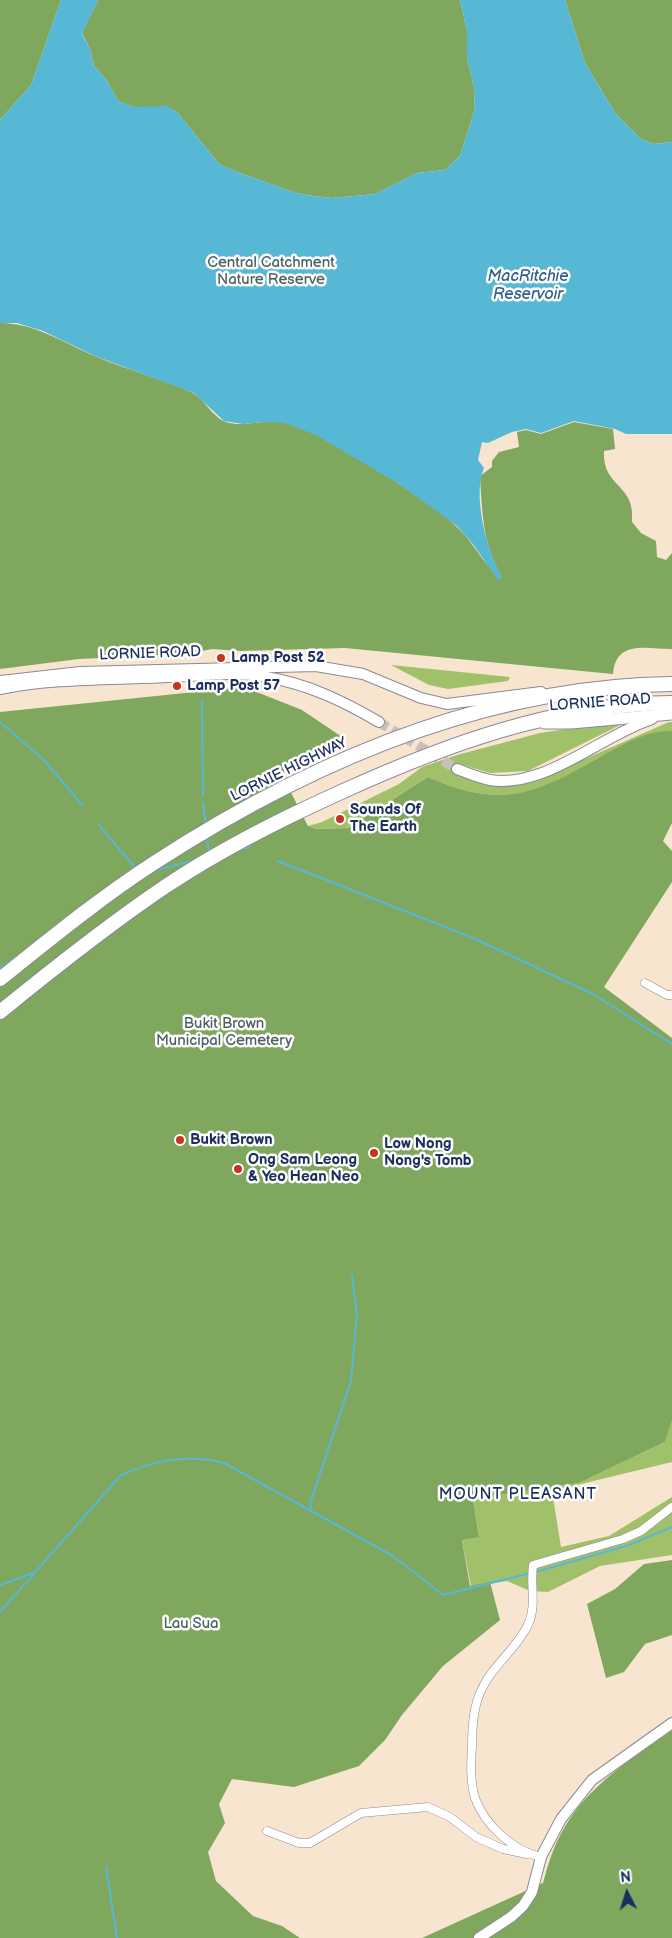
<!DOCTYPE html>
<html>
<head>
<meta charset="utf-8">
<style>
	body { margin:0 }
	#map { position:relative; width:672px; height:1938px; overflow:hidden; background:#f7e5d0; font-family:"Balsamiq Sans",sans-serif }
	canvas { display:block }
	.north { position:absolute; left:602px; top:1868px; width:50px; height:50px; -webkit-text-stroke:4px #fff; paint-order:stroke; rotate:355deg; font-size:14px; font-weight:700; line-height:20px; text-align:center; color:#1b2f5e }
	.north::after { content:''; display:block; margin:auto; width:18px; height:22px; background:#1b2f5e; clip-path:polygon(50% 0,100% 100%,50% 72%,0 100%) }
</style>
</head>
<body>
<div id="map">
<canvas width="672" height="1938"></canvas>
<div class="north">N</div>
</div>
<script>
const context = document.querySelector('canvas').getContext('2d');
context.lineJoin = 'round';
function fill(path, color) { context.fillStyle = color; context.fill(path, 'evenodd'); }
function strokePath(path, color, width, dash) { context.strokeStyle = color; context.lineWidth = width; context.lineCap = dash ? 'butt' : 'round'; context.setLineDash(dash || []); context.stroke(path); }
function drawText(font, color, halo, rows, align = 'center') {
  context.font = font + ' "Balsamiq Sans",sans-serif'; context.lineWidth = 5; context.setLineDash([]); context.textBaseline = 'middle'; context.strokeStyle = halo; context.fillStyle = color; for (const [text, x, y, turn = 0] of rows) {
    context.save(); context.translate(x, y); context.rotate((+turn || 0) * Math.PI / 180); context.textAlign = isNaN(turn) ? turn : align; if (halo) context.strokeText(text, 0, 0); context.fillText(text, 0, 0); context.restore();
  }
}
fill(new Path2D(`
	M391,665L510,677L508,681L448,689L429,685Z
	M632,719L528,771L490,773L460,764L455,773L482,783L562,769L669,722H672V731C658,731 639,744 626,750C549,785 513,815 428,777L346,828L316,829L308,826L322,822L399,784L422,767L457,755L540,733Z
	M672,1421V1462L552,1491L561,1547L609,1536L672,1497V1555L600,1566L548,1592L530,1591L507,1581L471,1586L462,1540L479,1536L473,1499L579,1483L665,1442Z`), '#a0c16a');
fill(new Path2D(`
	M0,0H61L31,85L0,120Z
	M98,0H460L467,31V58L475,91L474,112L460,156L445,170L417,173L375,194L333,198L313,196L296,193L237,172L219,164L177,112L167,107H134L118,101L106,79L94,66L90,49L82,33Z
	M565,0H672V142L654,144L641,139L615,113L585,63Z
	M0,323C36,323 63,343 95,356C127,370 160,378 191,392C204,398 212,417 226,422C245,428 266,418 286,423C320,432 370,463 399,484C419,497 440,511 457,527C474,542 483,566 502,577C483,546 482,512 480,476L492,467V461L499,452L519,447L517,432L526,430L541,434L574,422L613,429L615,449L604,451C602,488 636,483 632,522L641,533L656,541L657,557L666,560L672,553V649C647,649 616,639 613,674L345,648L241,651L212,649L187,654L79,659L0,669Z
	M244,687L302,710L345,739L281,773L308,826L316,829L347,828L428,777C507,812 541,791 611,751C630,741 650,730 672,731V823L663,841L672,851V882L604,987L672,1038V1421L665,1442L579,1483L473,1499L479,1537L462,1540L470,1586L490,1582L500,1620L443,1666L402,1715L385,1740L359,1766L294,1787L232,1779L219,1804L225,1823L208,1852L216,1881L253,1916L282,1926L300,1938H0V712Z
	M672,1560V1635L645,1644L624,1672L606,1678L587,1604L615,1589L644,1564Z
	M672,1730V1938H422L543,1883C548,1865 553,1847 563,1830C587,1786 633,1758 672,1730Z`), '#80a75e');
fill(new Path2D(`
	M61,0H98L82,34L90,49L94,66L106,79L118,101L134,107L167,106L177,112L219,164L237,172L296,193L313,196L333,198L375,194L417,173L445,170L460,156L474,112L475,91L467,58V31L460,0H565L585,63L615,113L641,139L654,144L672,142V434H626L615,429L574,421L541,433L526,429L512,432L488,443L482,442L478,460L484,468C472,494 487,553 502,577L499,581L472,543L457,526L399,484L316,435L285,423L264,422L243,424L224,421L194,393L95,356L43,331L17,323H0V120L31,85Z`), '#57b8d6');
strokePath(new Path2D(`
	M202,701L203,795
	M0,722L44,760L83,806
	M203,803L206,825
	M99,825L136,869
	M207,837L209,853
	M241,849L249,847
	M278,861L473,938L593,994L672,1044
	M153,871L195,860
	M0,968L17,957
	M311,1510L310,1504L351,1381L357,1315L352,1274
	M536,1572L629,1545L672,1527
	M0,1585L33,1573
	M0,1612L120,1476C151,1460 190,1454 224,1463L393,1556L443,1595L531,1573
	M106,1867L117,1938`), '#57b8d6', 2);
strokePath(new Path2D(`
	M379,722L457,769`), '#cbc1b9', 10, [10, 5]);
const street = new Path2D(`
	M645,983L667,995H672
	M267,1831L299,1843H310L361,1813L428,1807L450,1817L476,1837L503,1849L527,1854
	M541,1857C514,1851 485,1826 475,1798C470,1782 471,1763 472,1746C472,1729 473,1709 480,1693C491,1666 516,1650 528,1625C537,1605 530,1586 533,1565L623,1539L641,1531L672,1507`);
const secondary = new Path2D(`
	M0,681L80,672L316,666L363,674L421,698L447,704L541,692
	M0,689C55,678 112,680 167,677C200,676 234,671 266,677C308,684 343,701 379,722
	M457,769C468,773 479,778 490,780C545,789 600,736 652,719
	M479,1938L511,1917L523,1906L532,1892L541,1857L561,1819L592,1780L672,1723`);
const primary = new Path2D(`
	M544,723H571L672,714`);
const highway = new Path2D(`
	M0,979C50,939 100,898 154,863C308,763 486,686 672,684
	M0,1012C54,968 108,925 166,886C220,850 279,820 339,793C444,745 555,704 672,703`);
strokePath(street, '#898a97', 9);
strokePath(secondary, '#898a97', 12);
strokePath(primary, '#898a97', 13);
strokePath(highway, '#898a97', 16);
strokePath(street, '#fff', 8);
strokePath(secondary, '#fff', 10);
strokePath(primary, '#fff', 11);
strokePath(highway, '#fff', 14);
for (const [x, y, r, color] of [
	[221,658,5,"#c8321e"],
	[177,686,5,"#c8321e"],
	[340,819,5,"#c8321e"],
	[180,1140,5,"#c8321e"],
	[374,1153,5,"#c8321e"],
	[238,1169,5,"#c8321e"]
]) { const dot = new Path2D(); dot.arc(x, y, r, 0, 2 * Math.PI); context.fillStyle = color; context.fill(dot); strokePath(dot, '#fff', 2); }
drawText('15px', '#4a6262', '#fff', [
	["Central Catchment",271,263],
	["Nature Reserve",271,280],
	["Bukit Brown",224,1024],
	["Municipal Cemetery",224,1041],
	["Lau Sua",191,1624]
]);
drawText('15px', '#1b2f5e', '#fff', [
	["LORNIE ROAD",150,654,-2],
	["LORNIE ROAD",600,703,-4],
	["LORNIE HIGHWAY",289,770,-26]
]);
drawText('bold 15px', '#1b2f5e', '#fff', [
	["Lamp Post 52",231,658],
	["Lamp Post 57",187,686],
	["Sounds Of",350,810],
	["The Earth",350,827],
	["Bukit Brown",190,1140],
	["Low Nong",384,1144],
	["Nong's Tomb",384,1161],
	["Ong Sam Leong",248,1160],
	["& Yeo Hean Neo",248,1177]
], 'left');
drawText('italic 16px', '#305f88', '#fff', [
	["MacRitchie",528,277],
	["Reservoir",528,295]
]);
context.letterSpacing = '1px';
drawText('16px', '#1b2f5e', '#fff', [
	["MOUNT PLEASANT",518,1495]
]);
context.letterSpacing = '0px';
</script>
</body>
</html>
